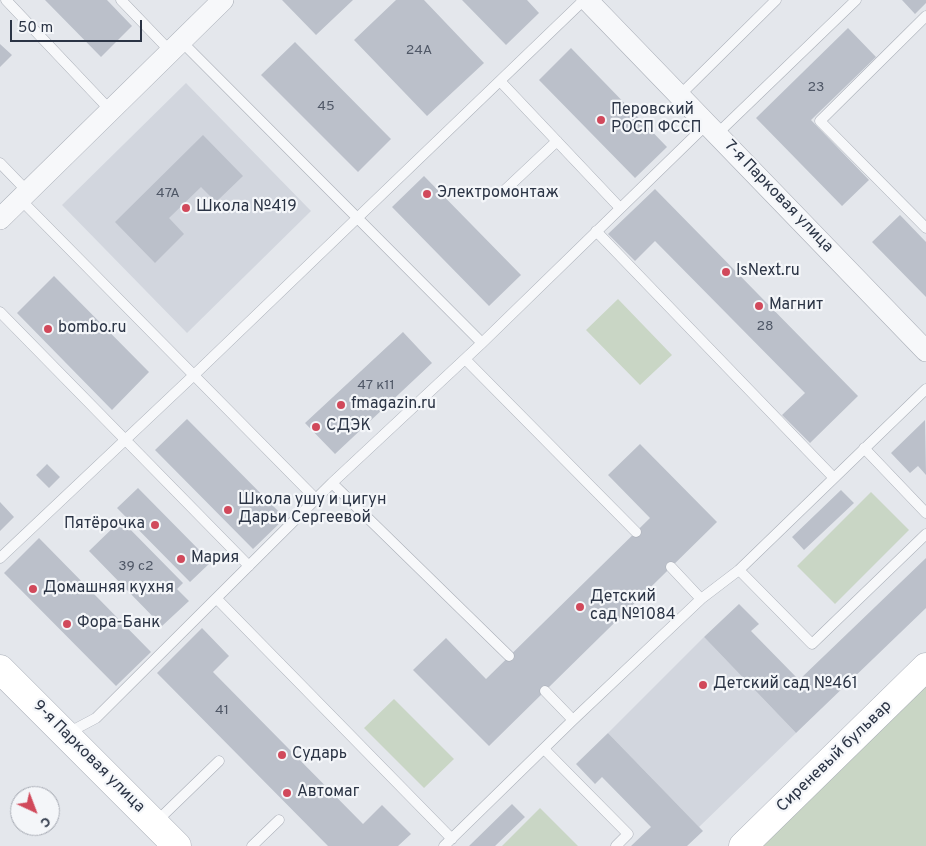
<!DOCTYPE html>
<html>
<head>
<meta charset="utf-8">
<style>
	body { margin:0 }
	#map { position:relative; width:926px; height:846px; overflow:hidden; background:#e4e7ec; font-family:Overpass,sans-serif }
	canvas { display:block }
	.north { position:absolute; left:10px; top:786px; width:50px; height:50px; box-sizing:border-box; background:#f4f6f9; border:1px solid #a4a8b1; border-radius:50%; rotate:137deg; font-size:14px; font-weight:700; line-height:20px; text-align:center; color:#2b3445 }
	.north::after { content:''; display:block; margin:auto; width:18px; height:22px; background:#d1495b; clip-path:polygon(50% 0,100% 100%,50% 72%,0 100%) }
	.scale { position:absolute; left:10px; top:20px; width:132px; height:22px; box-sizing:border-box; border:2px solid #2b3445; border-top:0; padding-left:6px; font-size:15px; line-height:18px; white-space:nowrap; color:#2b3445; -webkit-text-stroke:4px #f4f6f9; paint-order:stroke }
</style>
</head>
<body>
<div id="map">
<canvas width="926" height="846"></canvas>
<div class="north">С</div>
<div class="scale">50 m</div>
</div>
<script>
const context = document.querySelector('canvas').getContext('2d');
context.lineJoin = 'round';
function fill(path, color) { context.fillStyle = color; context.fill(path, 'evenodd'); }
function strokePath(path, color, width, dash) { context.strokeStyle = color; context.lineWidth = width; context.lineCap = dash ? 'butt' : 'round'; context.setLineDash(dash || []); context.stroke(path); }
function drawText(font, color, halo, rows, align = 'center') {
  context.font = font + ' Overpass,sans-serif'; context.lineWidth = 4.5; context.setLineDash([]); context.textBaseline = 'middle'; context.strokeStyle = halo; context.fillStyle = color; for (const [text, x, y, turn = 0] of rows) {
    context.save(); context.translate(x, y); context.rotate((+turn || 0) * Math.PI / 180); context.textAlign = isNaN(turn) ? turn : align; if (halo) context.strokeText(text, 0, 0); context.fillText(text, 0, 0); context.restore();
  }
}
fill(new Path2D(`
	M186,83L311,211L187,333L62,205Z
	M704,637L796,733L699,827L608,733Z`), '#d2d6de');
fill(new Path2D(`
	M618,299L672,355L640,385L586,330Z
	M871,492L909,530L835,604L797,566Z
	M926,686V846H759Z
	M394,699L454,759L424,788L364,728Z
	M540,808L578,846H502Z`), '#c9d6c5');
fill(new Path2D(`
	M45,0H107L132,26L101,57Z
	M282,0H353L316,35Z
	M396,0H424L484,63L427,116L354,40Z
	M462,0H527L539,13L506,45Z
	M902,0H926V3L915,14Z
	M848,28L876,57L811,120L869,180L842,206L756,118Z
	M295,42L391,139L358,172L261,75Z
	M0,44L12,55L0,67Z
	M571,48L667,147L635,178L539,80Z
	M203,135L243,176L216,202L201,187L169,218L184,234L155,263L115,222Z
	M424,176L521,275L489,306L392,207Z
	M655,189L858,396L810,443L782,415L805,393L655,241L635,261L608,234Z
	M900,215L926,242V297L872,242Z
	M54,276L149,372L112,410L17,313Z
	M403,332L432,363L335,454L305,423Z
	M187,419L285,518L253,549L155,450Z
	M925,420L926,475L918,466L910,473L891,453Z
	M640,444L717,522L489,746L413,670L446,638L486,679L650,518L608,475Z
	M47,464L60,477L49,488L36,475Z
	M138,488L211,562L190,582L117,508Z
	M841,490L854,503L804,550L792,537Z
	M0,502L14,517L0,531Z
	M121,520L183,583L177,589L189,601L162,626L89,551Z
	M39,538L151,652L116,686L4,573Z
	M926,558V608L796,733L704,637L739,604L759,624L751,631L799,680Z
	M202,628L229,656L213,672L363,824L382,805L411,834L398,846H328L157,673Z
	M608,733L703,831L687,846H631L651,827L602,777L595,784L576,764Z
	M512,804L525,817L495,846H469Z`), '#bbc0ca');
const lane = new Path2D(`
	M6,0L110,110
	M121,0L170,51
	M926,16L820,121L926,228
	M181,41L482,343
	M500,81L620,208
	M680,95L776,0
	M717,134L856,0
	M0,163L28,192
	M505,190L557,141
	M20,199L316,499
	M596,231L834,478
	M0,312L249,566
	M465,359L636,532
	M864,448L926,513
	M332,483L509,656
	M0,558L194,375L584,0
	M671,567L701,599
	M739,570L812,644L926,534
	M217,599L452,839
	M545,691L573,720
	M66,734L96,718L332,483L482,343L707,124
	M544,749L628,834L616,846
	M155,823L219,761
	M252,846L279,820
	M444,846L573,720L701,599L739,570L926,389`);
const street = new Path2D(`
	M587,0L926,351
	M0,219L223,0`);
const secondary = new Path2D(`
	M0,669L177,846
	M743,846L926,667`);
strokePath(lane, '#a9aeb7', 11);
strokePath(street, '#a9aeb7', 22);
strokePath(secondary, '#a9aeb7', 29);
strokePath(lane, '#f7f8fa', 10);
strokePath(street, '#f7f8fa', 21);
strokePath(secondary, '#fff', 28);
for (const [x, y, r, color] of [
	[601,120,5,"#d1495b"],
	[427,194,5,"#d1495b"],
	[186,208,5,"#d1495b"],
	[726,272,5,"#d1495b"],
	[759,306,5,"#d1495b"],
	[48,329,5,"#d1495b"],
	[341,405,5,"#d1495b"],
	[316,427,5,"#d1495b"],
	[228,510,5,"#d1495b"],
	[155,525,5,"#d1495b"],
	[181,559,5,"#d1495b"],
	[33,589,5,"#d1495b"],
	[580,607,5,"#d1495b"],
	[67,624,5,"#d1495b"],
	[703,685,5,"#d1495b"],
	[282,755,5,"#d1495b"],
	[287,793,5,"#d1495b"]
]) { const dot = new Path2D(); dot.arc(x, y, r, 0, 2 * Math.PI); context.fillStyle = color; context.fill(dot); strokePath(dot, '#f4f6f9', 2); }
drawText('14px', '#4f5766', null, [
	["24А",419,51],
	["23",816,88],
	["45",326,107],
	["47А",168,194],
	["28",765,327],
	["47 к11",376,386],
	["39 c2",136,567],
	["41",222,711]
]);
drawText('16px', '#2b3445', '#f4f6f9', [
	["Перовский",611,111],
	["РОСП ФССП",611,129],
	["Электромонтаж",437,194],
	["Школа №419",196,208],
	["IsNext.ru",736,272],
	["Магнит",769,306],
	["bombo.ru",58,329],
	["fmagazin.ru",351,405],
	["СДЭК",326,427],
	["Школа ушу и цигун",238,501],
	["Дарьи Сергеевой",238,519],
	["Пятёрочка",145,525,"right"],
	["Мария",191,559],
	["Домашняя кухня",43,589],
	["Детский",590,598],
	["сад №1084",590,616],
	["Фора-Банк",77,624],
	["Детский сад №461",713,685],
	["Сударь",292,755],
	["Автомаг",297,793]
], 'left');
drawText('16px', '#2b3445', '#f4f6f9', [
	["7-я Парковая улица",778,197,46],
	["9-я Парковая улица",88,757,45],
	["Сиреневый бульвар",835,757,-44]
]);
</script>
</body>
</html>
